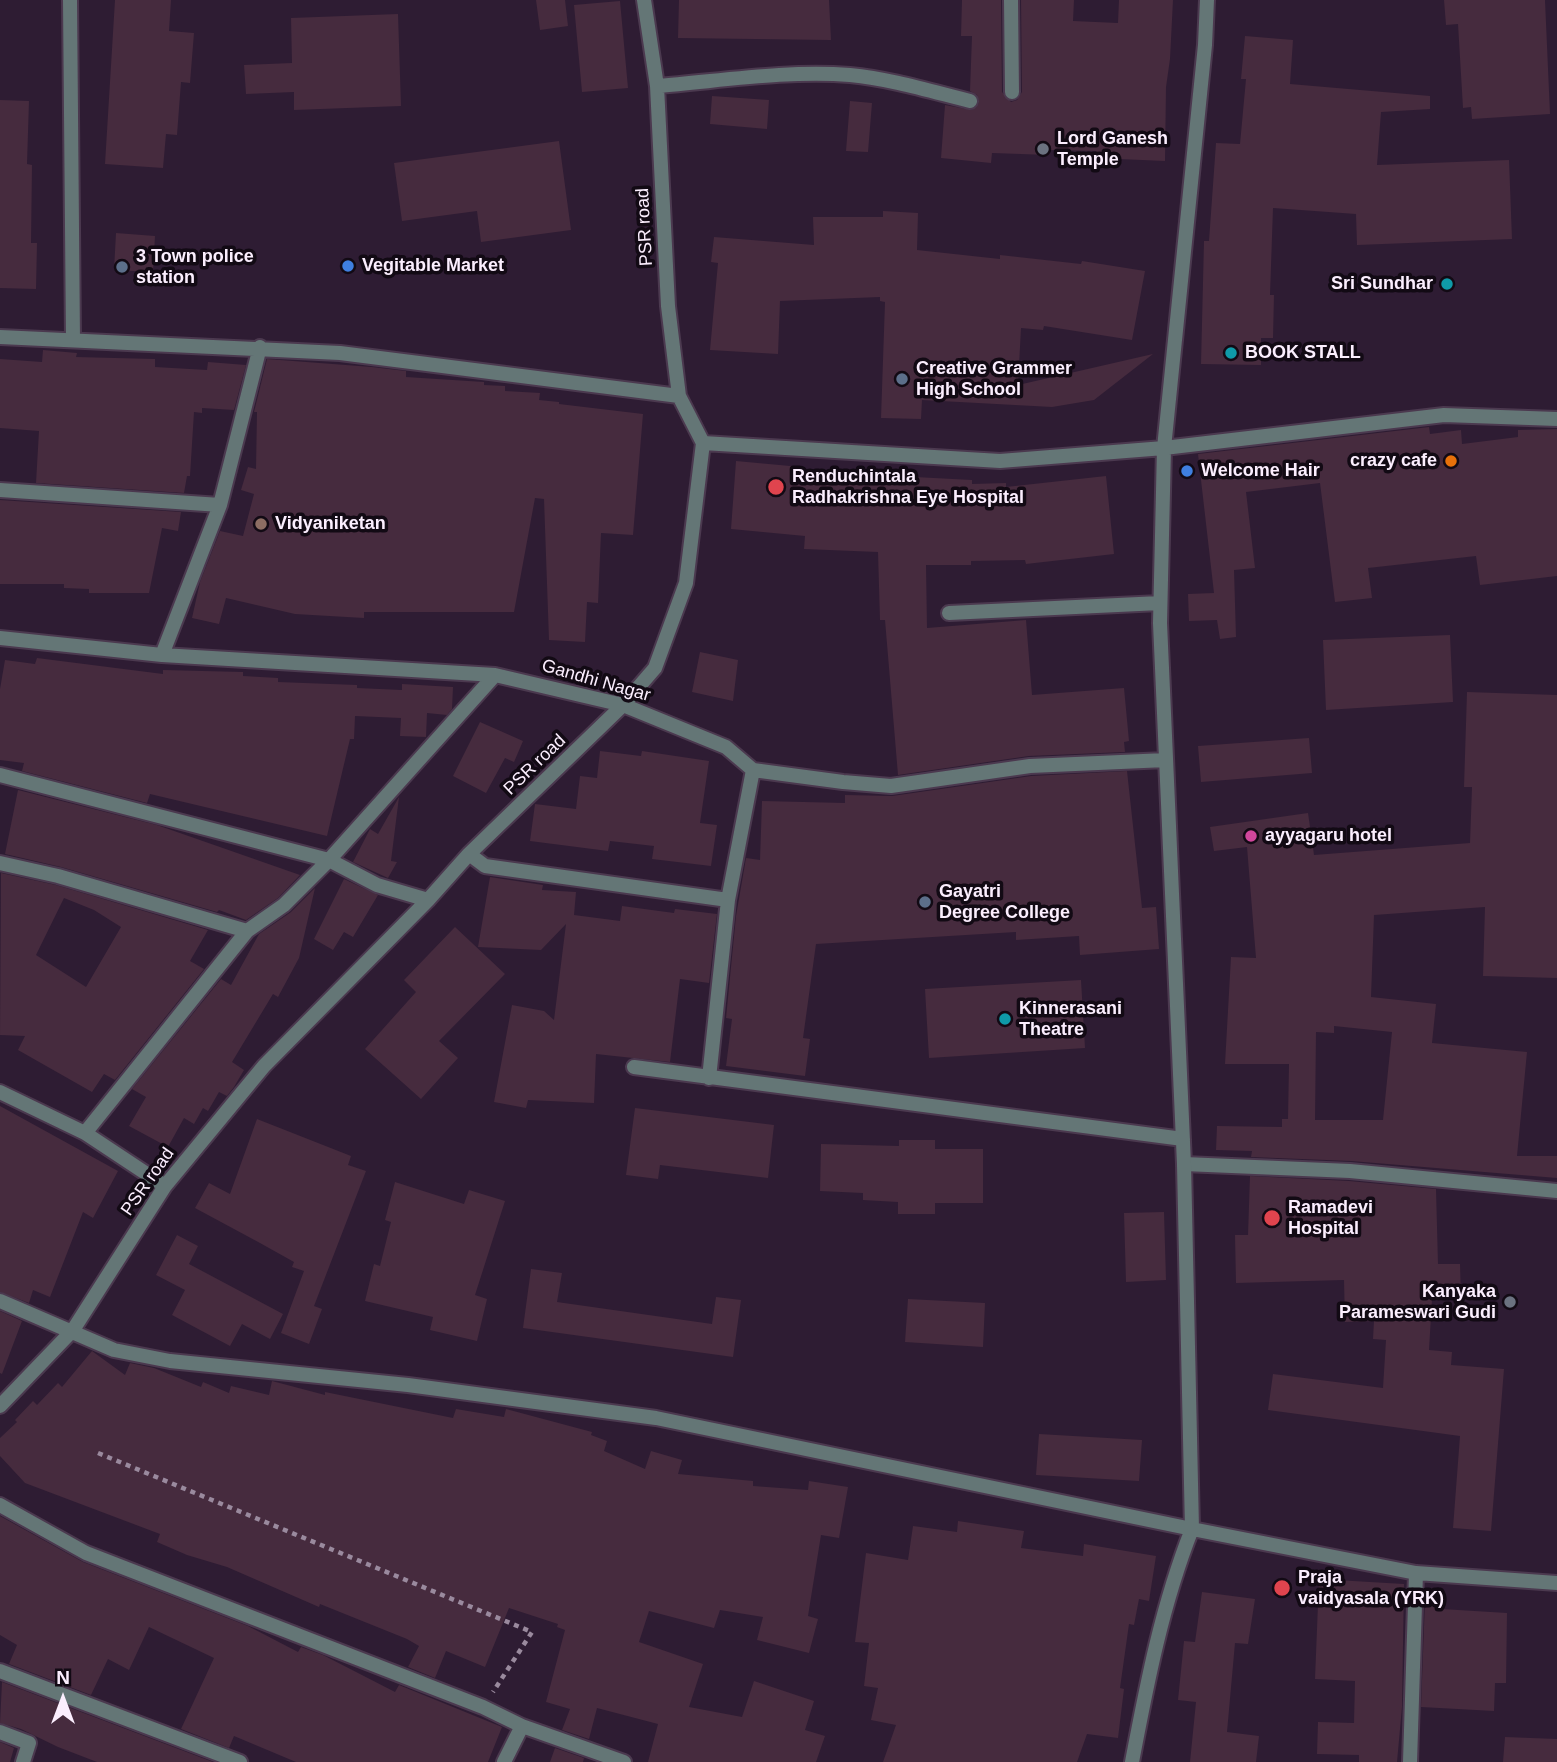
<!DOCTYPE html>
<html>
<head>
<meta charset="utf-8">
<style>
	body { margin:0 }
	#map { position:relative; width:1557px; height:1762px; overflow:hidden; background:#2e1c33; font-family:Arial,sans-serif }
	canvas { display:block }
	.north { position:absolute; left:28px; top:1664px; width:70px; height:70px; -webkit-text-stroke:5px #120a14; paint-order:stroke; rotate:0deg; font-size:19px; font-weight:700; line-height:28px; text-align:center; color:#fbeefe }
	.north::after { content:''; display:block; margin:auto; width:24px; height:32px; background:#fbeefe; clip-path:polygon(50% 0,100% 100%,50% 72%,0 100%) }
</style>
</head>
<body>
<div id="map">
<canvas width="1557" height="1762"></canvas>
<div class="north">N</div>
</div>
<script>
const context = document.querySelector('canvas').getContext('2d');
context.lineJoin = 'round';
function fill(path, color) { context.fillStyle = color; context.fill(path, 'evenodd'); }
function strokePath(path, color, width, dash) { context.strokeStyle = color; context.lineWidth = width; context.lineCap = dash ? 'butt' : 'round'; context.setLineDash(dash || []); context.stroke(path); }
function drawText(font, color, halo, rows, align = 'center') {
  context.font = font + ' Arial,sans-serif'; context.lineWidth = 7; context.setLineDash([]); context.textBaseline = 'middle'; context.strokeStyle = halo; context.fillStyle = color; for (const [text, x, y, turn = 0] of rows) {
    context.save(); context.translate(x, y); context.rotate((+turn || 0) * Math.PI / 180); context.textAlign = isNaN(turn) ? turn : align; if (halo) context.strokeText(text, 0, 0); context.fillText(text, 0, 0); context.restore();
  }
}
fill(new Path2D(`
	M115,0H171L169,31L194,33L190,83L181,82L177,135L166,134L163,168L105,164Z
	M536,0H565L568,26L540,30Z
	M679,0H829L831,40L678,38Z
	M962,0H1001L1002,92L1011,102L1017,100L1022,92L1021,0H1074L1073,21L1118,23L1119,0H1173L1170,59L1166,87L1165,161L1096,158V151L1050,150L1049,155L992,153L991,163L941,158L945,105L972,110L979,103L977,95L970,91L972,36H961Z
	M1444,0H1545L1550,114L1472,119L1471,107L1463,108L1458,24L1446,25Z
	M620,1L628,88L582,92L574,5Z
	M398,14L401,106L294,110V92L246,94L244,65L292,63L291,18Z
	M1245,36L1293,40L1290,84L1430,96V109L1381,112L1377,165L1509,160L1512,239L1357,245L1356,214L1273,208L1270,295H1274L1273,338H1261V365L1201,364L1204,241H1209L1216,143L1240,144L1246,79H1241Z
	M712,96L769,100L767,129L710,124Z
	M0,100L29,101L27,164L32,165L31,243H37L36,289L0,288Z
	M850,101L872,103L868,152L846,151Z
	M559,141L571,230L481,242L477,211L402,221L394,163Z
	M883,211L918,213L917,250L1000,259V255L1081,264L1082,261L1145,271L1132,340L1044,326L1043,330L1021,328L1018,385L1153,354L1094,400L1052,407L922,400L921,419L881,418L885,302L880,301V297L780,301L778,354L710,350L718,263L711,262L714,237L814,245L813,217H883Z
	M116,233L155,236L153,272L114,270Z
	M43,350L77,353L76,357L155,359V367L207,370L208,362L246,365L234,410L202,408V413L194,412L190,476H187L184,493L36,483L39,431L0,428V359L42,362Z
	M267,359L372,367L406,371V377L484,382V385L505,386V391L540,393L539,400L559,402V404L643,414L633,535L601,533L598,603L587,602L585,642L549,640L544,499L535,498L514,612H364V618L295,614L226,598L219,624L192,618L200,582L220,531L243,536L254,494L241,490L248,467L256,469L257,412H254Z
	M1429,427L1430,434L1461,430L1462,444L1518,437V430L1557,429V576L1480,585L1476,556L1368,568L1372,598L1335,602L1320,483L1246,492L1255,568L1234,570L1236,637L1220,639L1217,620L1189,621L1188,594L1214,593L1198,454Z
	M736,461L801,467V471L972,480V484L1006,483V487L1106,476L1114,554L1026,564L1025,560L971,561V565H926L927,628L1026,620L1032,695L1124,688L1129,741L1124,742L1125,752L1029,756L898,775L885,620H880L878,552L804,549L805,536L731,529Z
	M0,500L181,512L178,531L162,528L149,593H89V589L64,588V584H0Z
	M1450,635L1453,702L1326,710L1323,640Z
	M700,652L738,660L733,701L692,692Z
	M37,658L163,674V670L243,672V676L278,678V682L357,685V688L402,690V684L453,687L452,709L447,715L427,713L426,737L400,736L401,718L355,716L354,739H350L327,836L150,794L147,803L22,771L24,763L0,760V689L5,660L35,664Z
	M1467,692L1557,695V978L1483,976L1485,907L1374,915L1371,997L1436,1004L1432,1043L1527,1052L1517,1156H1557V1178L1351,1161L1251,1157L1252,1151L1216,1150L1217,1126L1282,1127V1119H1288L1289,1064H1225L1231,957L1256,958L1247,847L1214,851L1210,827L1308,813L1314,855L1470,843L1472,787H1464ZM1334,1026L1392,1032L1383,1120H1315L1316,1032L1334,1033Z
	M480,722L523,741L514,762L505,758L486,793L453,776Z
	M1309,738L1312,773L1201,782L1198,746Z
	M600,751L641,756L642,751L709,761L700,823L717,825L711,866L652,859L654,846L610,841L608,851L530,841L535,804L576,809L580,776L597,778Z
	M1127,771L1142,908L1156,907L1159,949L1080,955L1079,936L1016,940V932L816,944L803,1038L810,1039L805,1076L726,1066L732,1019L726,1018L736,916L746,858L760,860L762,801L845,803V795L892,796L1031,776Z
	M18,790L157,825L300,875L278,898L246,920L219,910L217,912L61,867L5,854Z
	M399,797L391,861L397,862L388,878L353,862L370,829L378,834Z
	M1,873L56,885L208,930L190,961L204,969L115,1080L104,1074L92,1092L18,1050L25,1036L0,1035ZM64,898L94,910L121,927L86,987L36,955Z
	M490,877L543,885L542,890L576,892L574,915L620,921L622,906L674,913L675,909L717,914L709,983L680,979L670,1062L596,1054L594,1103L528,1100L526,1108L494,1102L512,1005L544,1011L554,1020L566,924L541,950L478,947Z
	M344,879L378,895L353,937L344,932L333,950L314,939Z
	M315,888L299,958L278,997L273,994L232,1062L244,1070L234,1087L227,1096L219,1092L208,1111L203,1108L194,1124L184,1118L168,1147L129,1126L146,1097L132,1089L221,979L231,985L259,934L291,912Z
	M455,927L505,974L439,1041L458,1058L421,1099L365,1049L416,992L404,980Z
	M1081,980L1085,1048L929,1058L925,989Z
	M0,1106L118,1171L93,1218L83,1212L50,1297L33,1290L29,1303L0,1292Z
	M635,1108L774,1125L768,1178L660,1165L658,1179L626,1175Z
	M257,1119L351,1156L348,1165L366,1171L314,1306L322,1309L309,1344L281,1333L304,1271L292,1267L294,1262L260,1243L195,1208L209,1183L230,1194Z
	M899,1140H935V1149H983V1203H935V1214H898V1202L863,1200V1193L820,1191L821,1144L899,1146Z
	M1250,1176L1349,1181L1436,1189L1438,1264H1460L1461,1298L1432,1299L1429,1350L1452,1352L1451,1365L1504,1369L1491,1531L1453,1528L1460,1436L1268,1410L1273,1374L1383,1388L1386,1340L1373,1339L1374,1321L1345,1322L1344,1280L1236,1283L1235,1235H1248Z
	M395,1182L464,1204L469,1190L505,1201L475,1295L487,1299L477,1341L430,1330L433,1317L365,1301L374,1264L380,1266L391,1222L385,1220Z
	M1164,1212L1166,1280L1126,1282L1124,1213Z
	M177,1235L198,1246L189,1264L283,1314L270,1339L242,1324L230,1346L172,1315L185,1290L156,1275Z
	M531,1269L562,1273L557,1302L712,1324L716,1297L741,1300L733,1357L523,1328Z
	M908,1299L985,1303L983,1347L905,1342Z
	M0,1311L22,1321L2,1374L0,1373Z
	M92,1351L125,1375L130,1363L154,1368L201,1387L203,1382L229,1393L231,1386L269,1395L272,1381L325,1395V1392L453,1418L456,1409L504,1417L506,1409L592,1432L591,1435L607,1441L604,1451L645,1469L651,1451L682,1460L678,1474L753,1481V1486L808,1490L809,1481L848,1487L839,1538L821,1535L808,1616L818,1619L809,1653L757,1640L763,1617L720,1610L714,1628L649,1611L639,1642L703,1664L689,1707L742,1717L754,1681L814,1701L805,1730L825,1736L816,1762H648L658,1724L597,1708L589,1739L562,1730L570,1709L546,1702L565,1630L557,1627L558,1624L509,1608L485,1667L446,1651L435,1678L408,1667L419,1646L407,1639L320,1604L319,1607L227,1567L187,1555L157,1542L160,1534L25,1483L0,1456V1438L17,1422L15,1420L33,1401L37,1405L58,1383L62,1387Z
	M1039,1434L1142,1440L1139,1481L1036,1475Z
	M0,1516L83,1562L248,1626L298,1652L301,1647L323,1655L395,1692L399,1685L502,1727L488,1762H296L234,1736L229,1748L181,1729L214,1658L149,1627L129,1670L108,1659L91,1695L9,1664L17,1645L0,1635Z
	M958,1521L1024,1531L1021,1548L1083,1556L1084,1544L1156,1556L1149,1601L1139,1599L1134,1625L1129,1624L1120,1688L1124,1689L1118,1738L1087,1734L1077,1762H883L896,1725L871,1720L878,1688L864,1686L869,1643L855,1642L866,1553L908,1560L913,1526L957,1532Z
	M1319,1579L1404,1584L1402,1707L1397,1762H1359V1755L1317,1754L1318,1722L1354,1723L1355,1681L1315,1679Z
	M1202,1592L1255,1599L1248,1644L1235,1643L1227,1732L1259,1736L1256,1762H1190L1196,1702L1178,1700L1184,1641L1195,1642Z
	M1425,1600H1443L1442,1609L1507,1613L1506,1683H1495L1494,1711L1421,1707Z
	M2,1682L213,1762H97L58,1747L21,1729L0,1723Z
	M1505,1737L1557,1739V1762H1503Z
	M0,1742L14,1748L10,1762H0Z
	M555,1748L584,1758L583,1762H550Z`), '#462b3e');
const lane = new Path2D(`
	M1184,1164L1350,1171L1557,1191`);
const street = new Path2D(`
	M70,0L73,340
	M1011,0L1012,92
	M657,86C720,81 787,70 850,75C891,79 930,91 970,101
	M0,337L340,353L679,396
	M703,443L1000,461L1164,448L1444,415L1557,419
	M0,490L220,505
	M949,613L1160,603
	M0,638L162,655L495,675L623,705L726,747L753,770L843,782L891,786L1030,766L1166,760
	M162,655L220,505L260,347
	M0,775L329,860L377,885L428,900
	M469,854L485,866L728,900
	M0,863L58,876L247,931
	M634,1067L1183,1139
	M709,1078L728,900L753,770
	M0,1092L85,1133L165,1186
	M85,1133L247,931L284,905L329,860L495,675
	M0,1301L114,1350L170,1361L408,1385L656,1418L1192,1529L1416,1573L1557,1583
	M0,1406L73,1330L165,1186L264,1066L428,900L469,854L623,705L655,668L686,583L703,443L679,396L668,306L657,86L644,0
	M0,1505L86,1553L483,1707L522,1726L624,1762
	M0,1671L240,1762
	M0,1732L29,1743L23,1762
	M504,1762L522,1726
	M1132,1762C1147,1683 1162,1605 1192,1529L1184,1164L1160,623L1164,448L1205,45L1207,0
	M1410,1762L1416,1573`);
strokePath(lane, '#4b394f', 18);
strokePath(street, '#4b394f', 18);
strokePath(new Path2D(`
	M98,1453L532,1632L493,1692`), '#9a8a9e', 4.5, [5, 5]);
strokePath(lane, '#647676', 14);
strokePath(street, '#647676', 14);
for (const [x, y, r, color] of [
	[1043,149,7,"#6b7280"],
	[348,266,7,"#3f7fe0"],
	[122,267,7,"#5c6f8a"],
	[1447,284,7,"#0f9aa8"],
	[1231,353,7,"#0f9aa8"],
	[902,379,7,"#5c6f8a"],
	[1451,461,7,"#e8710a"],
	[1187,471,7,"#3f7fe0"],
	[776,487,9,"#e0444e"],
	[261,524,7,"#8d6e63"],
	[1251,836,7,"#d1479c"],
	[925,902,7,"#5c6f8a"],
	[1005,1019,7,"#0f9aa8"],
	[1272,1218,9,"#e0444e"],
	[1510,1302,7,"#6b7280"],
	[1282,1588,9,"#e0444e"]
]) { const dot = new Path2D(); dot.arc(x, y, r, 0, 2 * Math.PI); context.fillStyle = color; context.fill(dot); strokePath(dot, '#120a14', 2.5); }
drawText('bold 18px', '#fbeefe', '#120a14', [
	["Lord Ganesh",1057,139],
	["Temple",1057,160],
	["3 Town police",136,257],
	["station",136,278],
	["Vegitable Market",362,266],
	["Sri Sundhar",1433,284,"right"],
	["BOOK STALL",1245,353],
	["Creative Grammer",916,369],
	["High School",916,390],
	["crazy cafe",1437,461,"right"],
	["Welcome Hair",1201,471],
	["Renduchintala",792,477],
	["Radhakrishna Eye Hospital",792,498],
	["Vidyaniketan",275,524],
	["ayyagaru hotel",1265,836],
	["Gayatri",939,892],
	["Degree College",939,913],
	["Kinnerasani",1019,1009],
	["Theatre",1019,1030],
	["Ramadevi",1288,1208],
	["Hospital",1288,1229],
	["Kanyaka",1496,1292,"right"],
	["Parameswari Gudi",1496,1313,"right"],
	["Praja",1298,1578],
	["vaidyasala (YRK)",1298,1599]
], 'left');
drawText('18px', '#fbeefe', '#120a14', [
	["PSR road",645,227,-93],
	["Gandhi Nagar",596,681,16],
	["PSR road",535,765,-44],
	["PSR road",148,1182,-55]
]);
</script>
</body>
</html>
